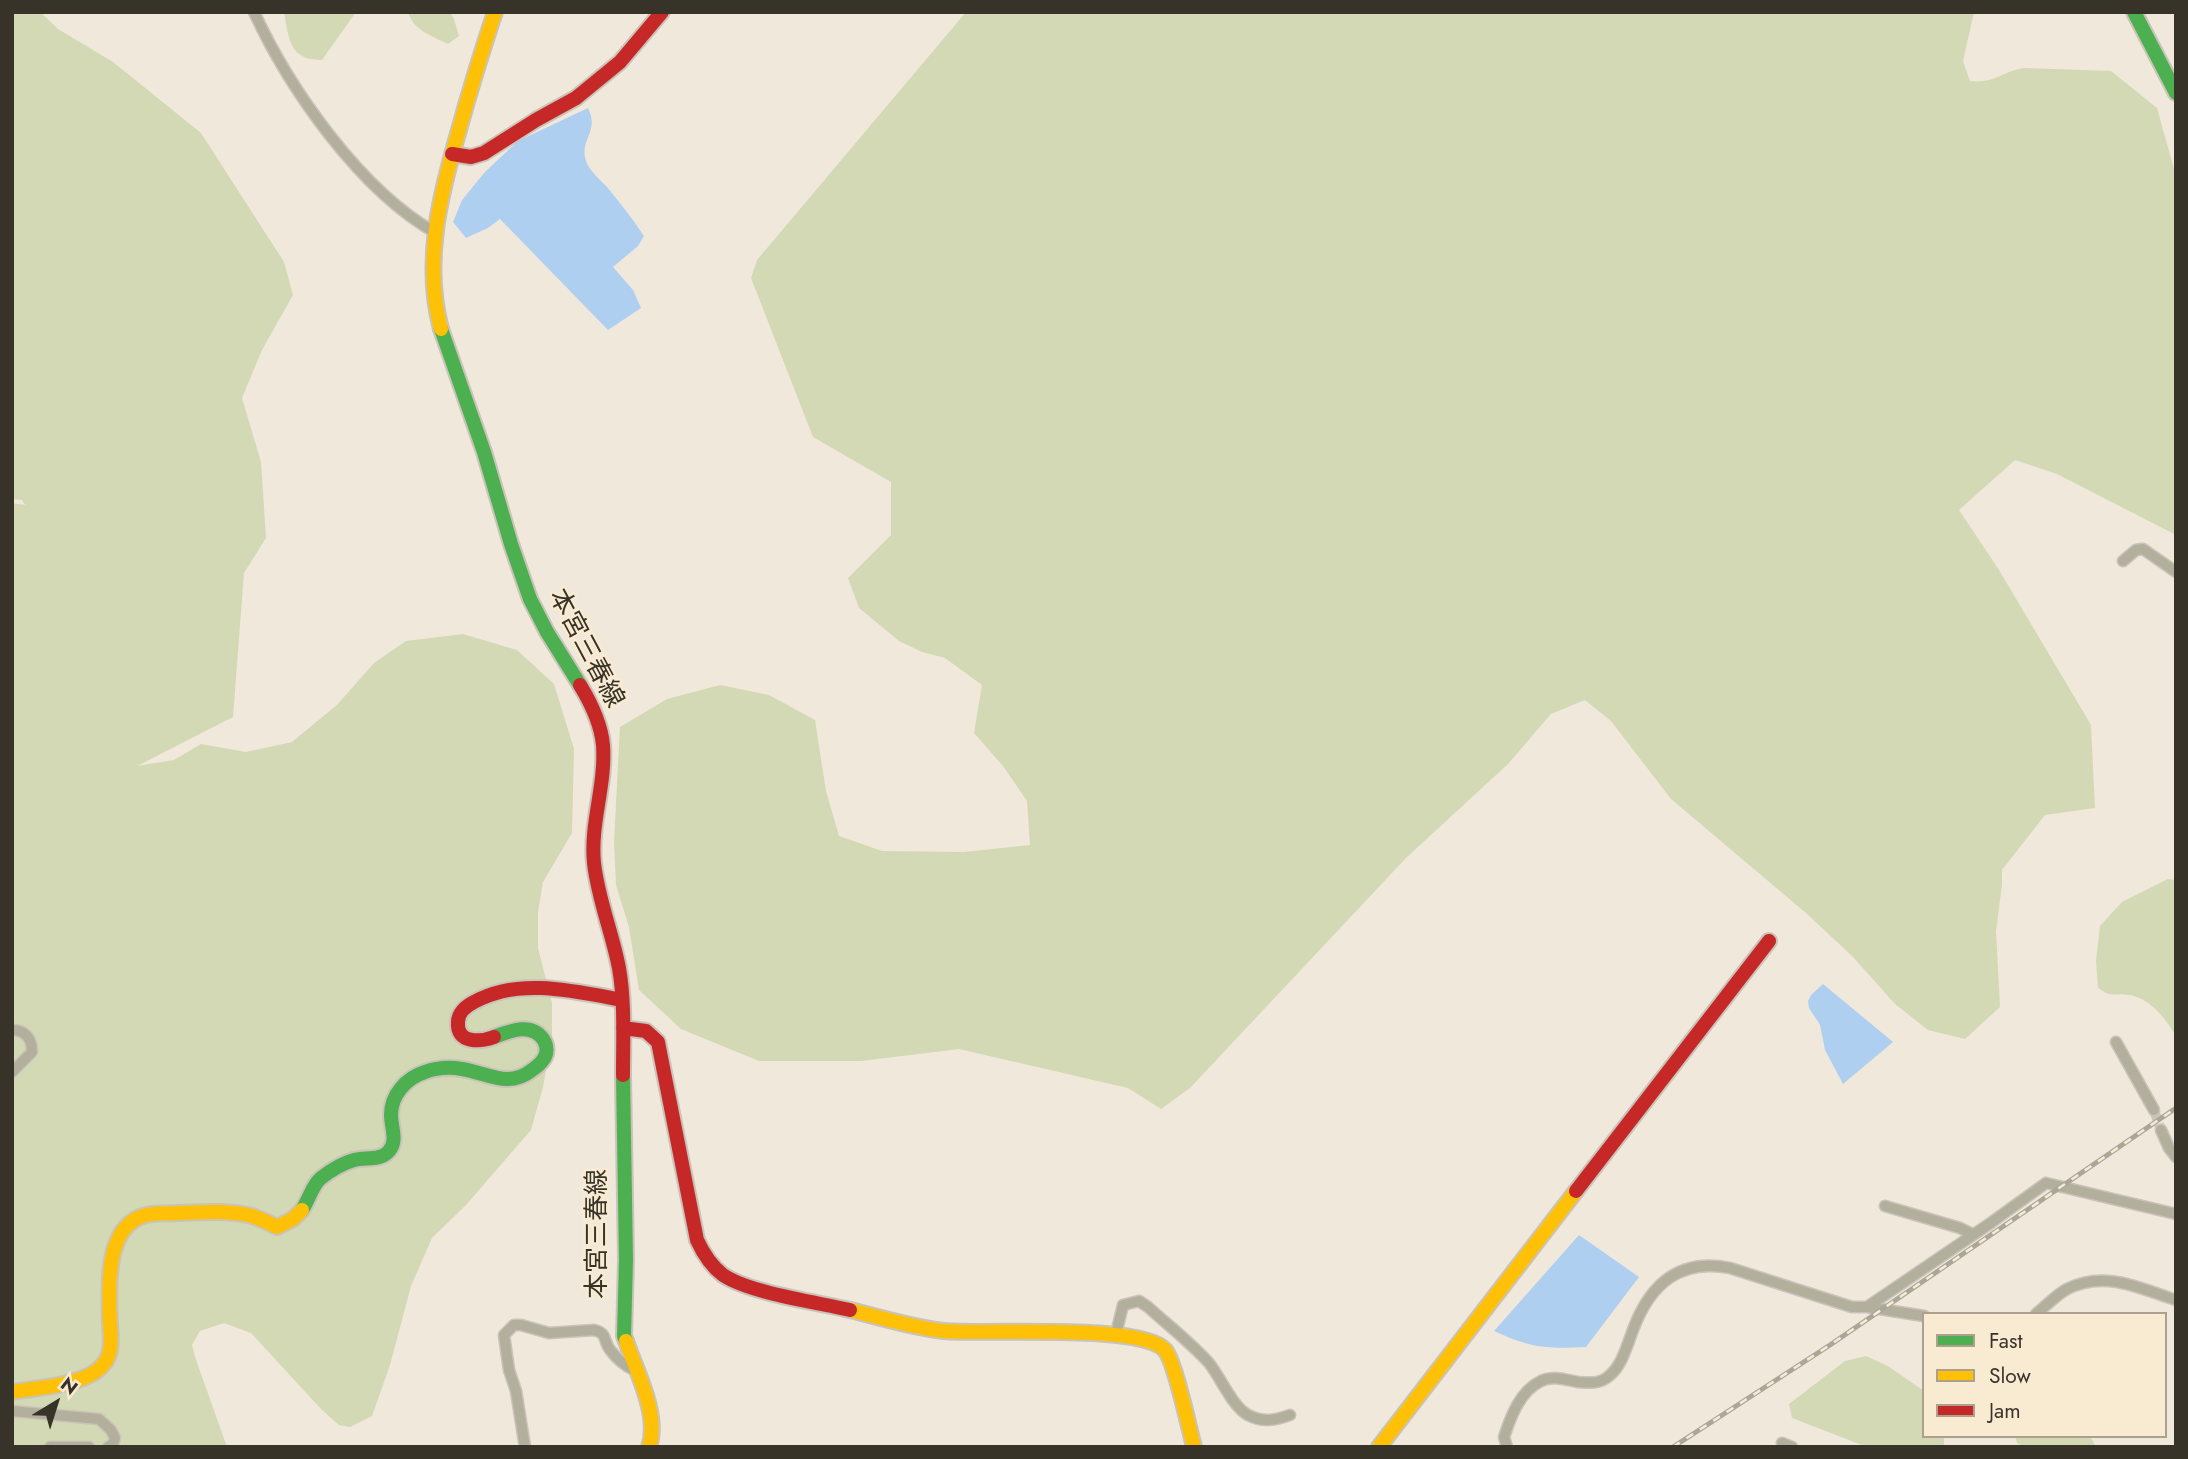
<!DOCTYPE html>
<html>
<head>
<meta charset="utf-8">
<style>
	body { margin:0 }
	#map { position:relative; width:2188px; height:1459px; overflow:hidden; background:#f0e8db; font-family:Jost,sans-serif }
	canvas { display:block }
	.frame { position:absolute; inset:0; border:14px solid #383329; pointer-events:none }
	.legend { position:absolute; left:1922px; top:1312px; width:245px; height:126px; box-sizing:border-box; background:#f9ebd2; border:2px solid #aca18e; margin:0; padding:9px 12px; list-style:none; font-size:21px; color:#383329 }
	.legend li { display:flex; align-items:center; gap:14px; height:35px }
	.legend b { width:35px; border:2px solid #aca18e }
	.north { position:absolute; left:21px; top:1368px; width:70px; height:70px; -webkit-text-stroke:5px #f9ebd2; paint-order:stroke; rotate:38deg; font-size:19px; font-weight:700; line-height:28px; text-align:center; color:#383329 }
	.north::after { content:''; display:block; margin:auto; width:24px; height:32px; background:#383329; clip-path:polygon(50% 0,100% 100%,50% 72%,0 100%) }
</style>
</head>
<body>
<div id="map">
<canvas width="2188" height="1459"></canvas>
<div class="frame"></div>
<ul class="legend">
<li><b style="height:9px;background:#4caf50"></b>Fast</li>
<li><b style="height:9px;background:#ffc107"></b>Slow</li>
<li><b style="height:9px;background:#c62828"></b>Jam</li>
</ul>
<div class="north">N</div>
</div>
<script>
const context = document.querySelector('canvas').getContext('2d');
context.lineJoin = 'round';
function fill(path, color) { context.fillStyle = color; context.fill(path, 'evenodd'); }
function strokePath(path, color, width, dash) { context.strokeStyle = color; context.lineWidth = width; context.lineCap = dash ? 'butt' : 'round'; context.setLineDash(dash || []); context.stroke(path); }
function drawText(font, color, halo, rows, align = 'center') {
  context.font = font + ' Jost,"Noto Sans JP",sans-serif'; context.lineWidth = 5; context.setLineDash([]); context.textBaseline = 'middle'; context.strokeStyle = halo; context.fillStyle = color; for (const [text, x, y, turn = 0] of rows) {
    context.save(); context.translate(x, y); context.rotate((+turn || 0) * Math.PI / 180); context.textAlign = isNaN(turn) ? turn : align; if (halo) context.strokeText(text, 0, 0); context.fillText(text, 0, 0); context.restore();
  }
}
fill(new Path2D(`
	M12,12H40L58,29L113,62L201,133L284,262L293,295L262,350L242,398L261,462L266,538L244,573L233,717L137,766L174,760L201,744L246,752L292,742L337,705L374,663L406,641L463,634L517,650L554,684L574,749L572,833L543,882L538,912V948L552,1003V1036L543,1087L531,1130L466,1205L432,1238L411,1286L390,1365L372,1416L350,1427L339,1425L322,1410L251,1333L224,1323L200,1331L192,1345L195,1357L227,1447H12V503L25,505L22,500L12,499Z
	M284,12H356L322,60C289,60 289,39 284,12Z
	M408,12H450L454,19L459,36L448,44C432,36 414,31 408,12Z
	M966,12H1974L1963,61L1970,81C1995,84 2002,71 2025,68L2111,71L2157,108L2176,176V535L2057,474L2015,460L1959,510L1999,570L2091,725L2095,808L2045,815L2002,870V885L1996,931L2000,1007L1965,1039L1928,1030L1895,1004L1853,957L1806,913L1671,799L1611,721L1585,700L1551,714L1508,764L1406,858L1190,1088L1161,1109L1128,1088L959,1049L861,1061H759L681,1029L639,990L629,927L616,885L614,842L620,727L667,699L720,685L769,695L815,720L826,791L839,836L882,851L964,852L1030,845L1027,801L1003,766L974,733L982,685L945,658L922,652L899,641L859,608L848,578L891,535V482L813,437L751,278L757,260Z
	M2168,879L2176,880V1036C2165,1018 2152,1000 2130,995C2114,992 2113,999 2098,988L2096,961L2100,926L2122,902Z
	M1866,1356L1888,1366L1924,1391V1436H1944V1444L1942,1447H1867L1792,1418L1789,1404L1845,1361Z
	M2015,1436H2090L2096,1447H2025L2017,1443Z`), '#d3d9b4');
fill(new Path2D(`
	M588,108C600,132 579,139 586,161C589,170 600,180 607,187C620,203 633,219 644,236L638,246L613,267L633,290L641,308L608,330L500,219L488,228L466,238L453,222L462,200L485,172L518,141Z
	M1823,984L1893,1042L1843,1084L1825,1050L1820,1025L1809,1008L1808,1001L1811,995Z
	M1579,1235L1639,1277L1586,1347C1546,1349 1531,1348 1494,1331Z`), '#afcff0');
strokePath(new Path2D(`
	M2154,1110L2161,1130`), '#cbc4b7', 10, [10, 5]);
const street = new Path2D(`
	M254,12C290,90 361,191 436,233
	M2123,561L2136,550L2143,549L2176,572
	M12,1030C26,1030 32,1039 32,1052L12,1072
	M2116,1042L2154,1110
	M2161,1130L2169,1148L2176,1157
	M1885,1206L1960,1228L1972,1234
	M1867,1307L1992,1222L2046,1183L2176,1214
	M2036,1314C2046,1306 2056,1295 2067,1289C2105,1270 2139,1288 2176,1300
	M1116,1334L1123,1305L1139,1301L1148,1307C1168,1325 1191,1343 1209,1363C1221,1378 1232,1406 1248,1415C1263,1423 1276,1420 1290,1415
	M12,1411L99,1419L111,1430L115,1438L113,1444L108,1447
	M1782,1443L1792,1447
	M50,1447H89
	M525,1447L516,1391L509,1370L504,1335L514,1325H521L549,1333L594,1330C608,1333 603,1342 611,1351C617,1359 626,1366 634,1370
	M1507,1447L1504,1437C1511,1416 1520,1391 1541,1381C1552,1375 1567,1380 1578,1382C1589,1383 1600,1384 1609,1376C1622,1366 1627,1345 1633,1330C1650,1284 1680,1258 1730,1268L1852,1307H1867L1924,1316`);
const fast = new Path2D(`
	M2134,12L2176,93
	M441,329L484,452L511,544L530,599L547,632L580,685
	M623,1075L626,1260L624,1336L626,1341
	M302,1210C309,1200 312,1185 321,1178C330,1171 343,1163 354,1160C365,1157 381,1161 389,1151C398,1141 391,1127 391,1115C391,1095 406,1078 425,1072C436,1068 450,1067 462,1069C488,1073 508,1089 532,1070C538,1066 544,1061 546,1054C547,1049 546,1043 543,1039C531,1022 510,1031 494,1037`);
const slow = new Path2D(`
	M441,329C423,262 440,195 459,130C470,90 482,51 495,12
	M850,1310C879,1317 914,1328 944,1331C985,1335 1141,1323 1165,1350C1175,1362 1189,1428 1194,1447
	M626,1341C636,1371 660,1415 649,1447
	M12,1392C39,1387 85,1386 103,1365C113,1354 111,1338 110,1324C109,1292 104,1232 140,1217C151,1212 165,1214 177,1213C202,1212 229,1210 252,1216C261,1219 269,1223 277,1227L293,1219L302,1210
	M1379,1447L1576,1191`);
const jam = new Path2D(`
	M452,154L471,157L484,153L536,120L576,98L620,62L662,12
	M580,685C591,703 601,724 603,745C606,785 590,823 594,863C598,899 612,932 619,968C625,1002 623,1040 623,1075
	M623,1028L646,1031L658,1042L697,1240C703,1253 711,1266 723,1275C750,1293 815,1302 850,1310
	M494,1037C481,1042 456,1044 458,1022C458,1013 466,1006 474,1002C518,977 575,991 622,1000
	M1576,1191L1769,941`);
strokePath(street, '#cac3b9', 13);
strokePath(fast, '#cac3b9', 18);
strokePath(slow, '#cac3b9', 18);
strokePath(jam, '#cac3b9', 18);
strokePath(street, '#b3af9d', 10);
strokePath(fast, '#4caf50', 14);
strokePath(slow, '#ffc107', 14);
strokePath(jam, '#c62828', 14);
const rail = new Path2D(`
	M1673,1447L1830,1345L2176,1108`);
strokePath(rail, '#aaa799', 5);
strokePath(rail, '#f9ebd2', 2.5, [8]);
drawText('26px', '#383329', '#f9ebd2', [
	["本宮三春線",585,649,62],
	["本宮三春線",599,1234,-90]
]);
</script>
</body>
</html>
